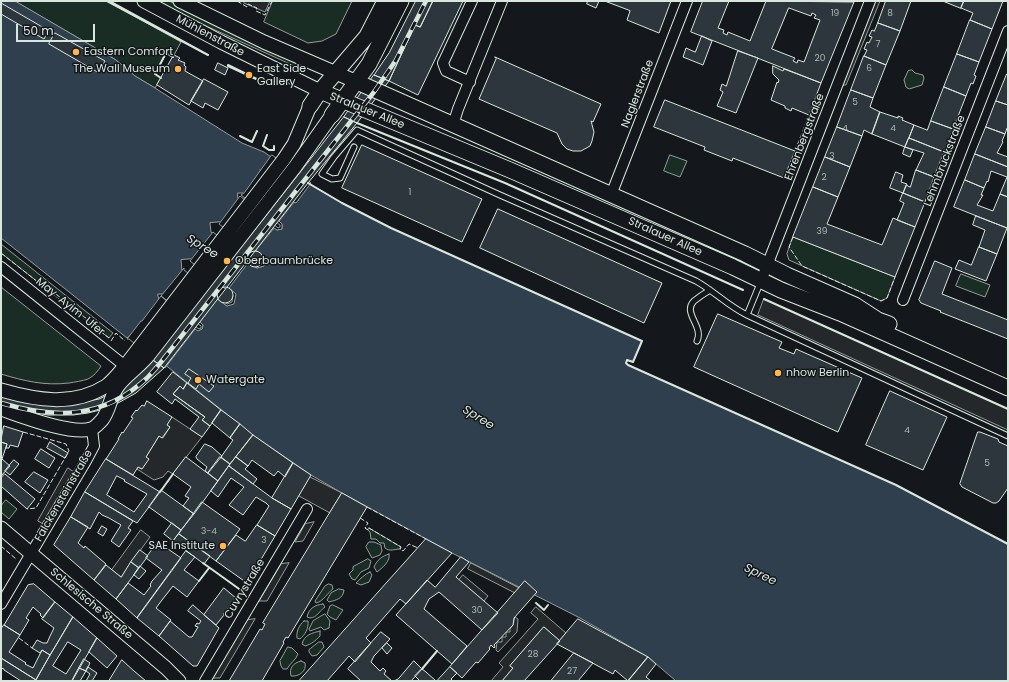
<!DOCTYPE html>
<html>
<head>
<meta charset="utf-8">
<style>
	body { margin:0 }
	#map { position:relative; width:1009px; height:682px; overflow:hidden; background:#14181c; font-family:Poppins,sans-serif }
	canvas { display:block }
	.frame { position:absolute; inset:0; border:2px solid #d8e6dc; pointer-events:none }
	.scale { position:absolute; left:16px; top:24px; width:79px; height:18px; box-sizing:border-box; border:2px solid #d8e6dc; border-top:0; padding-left:5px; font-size:12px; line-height:14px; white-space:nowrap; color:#d8e6dc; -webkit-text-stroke:3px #14181c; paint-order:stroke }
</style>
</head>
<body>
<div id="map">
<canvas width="1009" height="682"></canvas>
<div class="frame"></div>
<div class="scale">50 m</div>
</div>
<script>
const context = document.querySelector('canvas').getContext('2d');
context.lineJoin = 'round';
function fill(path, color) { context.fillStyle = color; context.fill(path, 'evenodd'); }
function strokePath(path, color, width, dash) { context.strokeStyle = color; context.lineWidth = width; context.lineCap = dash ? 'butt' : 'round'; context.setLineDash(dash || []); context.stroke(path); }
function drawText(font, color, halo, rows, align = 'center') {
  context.font = font + ' Poppins,sans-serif'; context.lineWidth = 3; context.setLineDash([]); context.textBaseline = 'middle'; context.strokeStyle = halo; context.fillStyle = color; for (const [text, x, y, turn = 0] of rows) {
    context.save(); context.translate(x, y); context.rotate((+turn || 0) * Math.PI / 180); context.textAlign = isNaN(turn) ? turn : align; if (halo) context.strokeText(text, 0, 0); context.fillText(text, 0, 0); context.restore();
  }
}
const green = new Path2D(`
	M15,1H107L181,42L173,57L166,54L155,74L161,78L155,88L135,76L116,60Z
	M157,1H169L304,65L301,69L204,25Z
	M273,1H352L336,34L322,41L308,43L264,22Z
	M912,70L915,73L923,75L924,78L922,85L909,89L906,87L904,80L908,71Z
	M670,155L687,161L680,177L664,171Z
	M793,237L895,277L887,298L881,301L789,260L787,254Z
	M1,244L113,333L109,338L1,253Z
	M961,274L990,285L985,297L956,286Z
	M1,287L101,366C98,371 94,376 88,379C82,381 75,382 69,383C45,386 24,381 1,374Z
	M6,500L17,509L9,519L1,512V506Z
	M369,528L401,547L400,549C394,549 390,552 385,548L384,543H380L376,539H371L370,532L368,530Z
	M369,542H374L381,545L382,551L380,555L372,558L366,547Z
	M389,554C391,561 382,568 377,572L374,567C377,560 382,556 389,554Z
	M368,559L371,561L369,568L361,572L355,580L352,579L349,574L353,570V567Z
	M370,572L372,575L369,582L361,585L356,583C360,579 365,574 370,572Z
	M329,584L332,585L333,589C327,593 324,601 316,603L315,601L325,586Z
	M339,589L344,590C343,599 336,600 329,602L327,600L331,593Z
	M323,604L325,607C319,611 315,621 307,617C309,608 315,605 323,604Z
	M333,605L343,610L336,620L330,617L327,614L330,606Z
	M325,614L330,621L329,628L324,630L321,627L310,631L309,629L313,621Z
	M304,621H308C309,628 305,635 300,639L297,638C296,632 299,625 304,621Z
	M320,631V636C315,641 312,644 305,646L302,644C304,635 312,633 320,631Z
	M319,642H322L324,647L317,655L312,656L309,652V650Z
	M288,647L292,648L298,654C296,660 290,663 287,669H283L281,666L280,661Z
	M301,661L305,663C307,671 299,677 291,676C289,668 293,663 301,661Z`);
fill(green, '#1a2d24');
strokePath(green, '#939e99', 1);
const parking = new Path2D(`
	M245,1H270L265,12L244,3Z
	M876,1H880L846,85H844L842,86Z
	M764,299L1008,409V430L758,315Z
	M172,417L202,437L173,474L168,471L163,477L154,480L137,469L138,467L142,469L148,459L146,457L159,436L163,438L170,427L167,425Z
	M68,468L74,472L43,524L38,521Z
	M310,477L342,493L330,513L299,496Z
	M314,522L303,541L295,542L305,524Z
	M141,530L150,537L121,577L112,570Z
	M289,563L267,601H259L281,564Z
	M471,563L519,588L515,593L468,569Z
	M463,575L488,596L484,601L459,580Z
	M536,607L566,633L560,641L544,627L510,666L513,668L502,681H491L503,667L499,663L538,619L531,613Z
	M515,617L518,619L517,632L498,652L496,650L497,642H502V637H506V632H510V629L513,625Z
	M255,619L220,678H213L247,620Z`);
fill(parking, '#24282b');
strokePath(parking, '#939e99', 1);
const water = new Path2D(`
	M1,1H15L116,60L135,76L155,88L242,143L264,152L308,183L342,203L391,228L642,341L633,362L628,360L626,363L628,365L896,485L1008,544V681H676L648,657L580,618L452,553L342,493L311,475L253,435L129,336L127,338L1,238ZM260,170L299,200L294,202ZM238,193H243L282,224V229L277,230L238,198ZM220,222L262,255V257L265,259L264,266L257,268L249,263L211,232L210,223ZM191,259L235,294L234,303L227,306L182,271L181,260ZM158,294H163L203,325L202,329H195L159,299Z`);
fill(water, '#2f3f4d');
strokePath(water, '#939e99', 1);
const pier = new Path2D(`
	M272,155L311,183L296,203L294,202L279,221L282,224V229L277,230L274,228L256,250L265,259L264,266L257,268L248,263L229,288L236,294L234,304L227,306L217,299L200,322L203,325L202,329L198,331L195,329L165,368L129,339H127L141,321H142L161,296L196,327L199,329L201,328V326L161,296L184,268V270L227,304L232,302L233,295L190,261L213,232L253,264L257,266L262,264L263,260L260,258V256L219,224L240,196L278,228L280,227V225L241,195L244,193Z`);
fill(pier, '#14181c');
strokePath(pier, '#939e99', 1);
const building = new Path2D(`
	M416,1H433L420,27L415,25L389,81L374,75L389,53Z
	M433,1H463L418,95L389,81L415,25L420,27Z
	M588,1H599L596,8L587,4Z
	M605,1H671L659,33L627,20L630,11Z
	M703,1H729L718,28L724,30L723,33L727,35L728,32L750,41L766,1L854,2L821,83L691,32ZM789,8L811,16L812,13L816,15L814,18L820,20L804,62L798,60L797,63L793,61L795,58L772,49Z
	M886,1H911L900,31L878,23Z
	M943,1H964L961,8Z
	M964,1H1003L992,29L970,20L973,13L961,8Z
	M1,3L44,28L48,32L44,39L1,14Z
	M970,20L992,29L979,62L957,54Z
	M878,23L900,31L886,65L864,56L867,50L864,49L867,42L869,43L872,37L869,36L872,30L874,31Z
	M55,33L105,61L99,73L49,44Z
	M702,36L712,41L703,65L683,57L686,48L695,52Z
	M738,51L758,58L736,113L717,106L723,92L720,90L722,84L726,86Z
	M957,54L979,62L974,75L976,76L973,84L971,83L966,96L944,87Z
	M174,55L180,58L178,60L185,63L184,65L186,67L185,71L203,81L189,105L157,85Z
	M864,56L886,65L873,98L851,90Z
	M495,57L601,104L593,122L591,121L594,132L592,141L590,146L581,151H573L567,149L562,144L557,133L479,99L496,59Z
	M218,63L228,68L225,75L215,70Z
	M773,66L783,71L784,69L821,83L809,115L792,108L791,111L785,108V106L771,100L777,82L778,83L779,80L773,74Z
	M1007,74H1008V105L996,101Z
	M374,75L389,81L357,123L344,117Z
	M204,79L228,92L218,110L205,103L203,108L191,101Z
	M944,87L966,96L953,129L931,121Z
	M851,90L873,98L870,107L880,112L872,134L864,130L862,136L837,127Z
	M665,100L795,151L784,178L733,158L732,161L704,150L705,147L654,127Z
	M996,101L1008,105V129L1007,128L1005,134L986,127Z
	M880,112L898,118V116L903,118L902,120L914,125L905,147L872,134Z
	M344,117L357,123L308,183L164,368L153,360Z
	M931,121L953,129L944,152L909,138L914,125L927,130Z
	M837,127L862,136L850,167L825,157Z
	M986,127L1005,134L1002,141L1003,142L997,153L1008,157V167L975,154Z
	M909,138L944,152L934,177L916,170L924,153L905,147Z
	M362,145L482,199L462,242L342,188Z
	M905,147L913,150L910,157L903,154Z
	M975,154L1008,167V197L1000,194L1007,177L991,171L988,182L987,181L984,188L965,180Z
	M825,157L850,167L838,197L813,187Z
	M916,170L934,177L925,202L903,193L906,185L910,187Z
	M896,172L903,175L901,182L907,184L903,193L890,188Z
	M965,180L984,188L981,195H983L977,205L993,211L1000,194L1008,197V225L1007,228L954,207Z
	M813,187L838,197L827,224L882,245L893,218L915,227L895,277L793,237Z
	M903,193L925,202L915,227L897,220L904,203L900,201Z
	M498,209L662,283L644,323L480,248Z
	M976,216L1007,228L997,254L979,247L985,230L973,225Z
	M979,247L997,254L986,281L955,269L959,260L971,265Z
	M247 259a8 8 0 1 1 16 0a8 8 0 1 1-16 0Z
	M935,261L952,268L942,294L1008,320V339L940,312L941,311L921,303L919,300Z
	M217 295a8 8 0 1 1 16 0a8 8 0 1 1-16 0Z
	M718,314L782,342L779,348L794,354L796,349L862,378L838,432L694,367Z
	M153,360L164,368L136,393L118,403L104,409L88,413L73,415H48L29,412L1,404V395L78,403L99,399L124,387L140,373Z
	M189,369L214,386L209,392L199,384L196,389L188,383L191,378L185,374Z
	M173,372L187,383L183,389L180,386L173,394L205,417L202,420L210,426L202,437L190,429L199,417L175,399L172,404L157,392Z
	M187,383L221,410L210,426L202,420L205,417L173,394L180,386L183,389Z
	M890,391L947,417L923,470L866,445Z
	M147,401L172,417L167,425L170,427L162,438L159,436L146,457L149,459L142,469L138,467L133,475L106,459L119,439H118L122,432L123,433L133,418L131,417L136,410L137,411L142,405L144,406Z
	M221,410L240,424L230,438L212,423Z
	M240,424L253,435L230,464L221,457L233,440L230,438Z
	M4,426L23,432L18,447L10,445L9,448H6L7,444L1,442Z
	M978,432H980L998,439L999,442L1008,446V488L999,501L996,503H993L962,487L960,484Z
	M253,435L293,463L285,477L278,471L274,476L252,460L248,466L236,457Z
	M1,442L7,444L2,459L10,466L1,476Z
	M50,442L68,453L65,458L47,448Z
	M205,444L212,447L222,456L208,473L205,471L207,467L197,459L196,457Z
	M41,449L55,458L49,468L35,459Z
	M186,457L218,481L194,514L183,506L189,498L185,496L191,487L173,474Z
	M220,457L230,464L218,481L208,473Z
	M236,457L248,466L245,469L257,479L253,484L229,466Z
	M106,459L160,492L137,523L85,492ZM117,476L125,480L124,481L147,494L134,512L107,495Z
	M14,460L19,464L10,475L5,471Z
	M293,463L311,475L291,509L272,498Z
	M229,466L272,498L291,509L275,536L257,525L269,506L266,503L256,497L243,515L229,505L244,487L231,478L218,497L211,491Z
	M34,472L48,480L40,493L25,482Z
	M5,474L35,499L27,509L1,486V478Z
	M161,490L194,514L181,530L149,507Z
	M85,492L133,521L128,528L131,530L119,547L111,541L121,525L109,518L102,515L99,512L90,529L71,517Z
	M342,493L367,507L288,638L286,637L283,642L284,643L262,681H229L260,629L262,630L265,624L263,623Z
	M202,502L240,529L216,561L179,534Z
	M71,517L88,527L78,543L84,548L85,546L106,564L94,580L54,545Z
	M172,523L181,530L173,541L164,534Z
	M257,525L275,536L247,583L216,561L236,535L245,541Z
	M102,526L107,529L103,536L98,533Z
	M179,534L210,556L204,564L173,541Z
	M426,539L452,553L406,604L400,599L366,638L371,643L355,662L349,656L327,681H299Z
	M158,542L181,558L137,618L116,599L128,583L144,595L151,586L150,585L152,581L162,570L146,558Z
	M140,550L148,556L139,568L131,562Z
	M186,551L195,557L184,570L199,581L187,597L173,586L162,600L156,608L171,620L159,636L137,618Z
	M461,557L469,562L456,577L498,613L482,630L439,592L429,599L424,609L467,646L452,664L396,615L427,580L435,587Z
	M131,562L139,568L116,599L94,580L106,565L121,577Z
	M140,566L146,571L139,579L134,575Z
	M525,581L537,592L514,618L513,625L494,645L495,647L494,648L491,645L489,648L490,649L478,663L476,662L462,678L450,667Z
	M34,584L55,602L43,618L40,615L41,614L33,607L26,618L29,620L20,635L4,625L28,585Z
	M224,588L237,599L223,614L224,615L216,625L204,615Z
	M55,602L73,617L50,655L42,650L40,653L32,648L37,640L43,643H47L50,636L54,628L42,619Z
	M193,605L219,628L197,666H193L159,636L170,621L189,637H192L198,627L195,626L197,623L199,624L201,621L188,611Z
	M73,617L97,638L72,681H37L36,680ZM68,642L81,650L66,674L53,666Z
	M578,619L648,657L628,681L615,670L613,674L557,644Z
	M4,625L20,635L9,652L26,663L25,664L33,668L42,650L50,655L36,680L1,658V629Z
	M544,627L560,641L524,681H502L513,668L510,666Z
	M381,632L390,639L374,656L371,662L380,671L383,668L386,671L384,674L392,681H361L348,669Z
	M97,638L117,656L107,668L89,652Z
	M387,643L392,648L387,654L382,648Z
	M574,653L593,663L578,681H551Z
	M648,657L656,664L646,677L651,681H628Z
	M1,658L36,680L35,681H21L4,670V669L1,668Z
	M84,659L90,663L86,671L79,668Z
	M122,660L134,671L146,681H109Z
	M414,661L422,669L411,681H394L398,679Z
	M88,667L97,673L92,681H86L90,674L86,671Z
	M450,667L457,673L451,679L453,681H437Z
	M79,668L86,671L80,681H72Z
	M422,669L426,672L436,681H420L415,676Z`);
fill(building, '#2c363c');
strokePath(building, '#d8e6dc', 1);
const lane = new Path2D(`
	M354,147L340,178L332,179L322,174L334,157L357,130L500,195L696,281C714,291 728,306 747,315L1008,436
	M747,315L761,281
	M697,341C704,326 682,313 694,301C699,297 705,293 710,290`);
const street = new Path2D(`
	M470,82L446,71L443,63L472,1
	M453,125L458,109L502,1
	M611,195L687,1
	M1,267L125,366
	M761,281L870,1
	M903,300L1008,31
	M1,604L86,461L94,446L92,429
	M205,681L307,509`);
const secondary = new Path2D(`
	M144,1L221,42L320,91
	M180,1L264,42L357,82
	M1,390C36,400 73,407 106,386C113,381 119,373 125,366L284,159L294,144L310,106
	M1,409C22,416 70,435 91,429C95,428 99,423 102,420C110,410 110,396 118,386C126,375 139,367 148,356L295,167L332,115
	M1,528L166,668L179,681`);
const primary = new Path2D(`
	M357,82L745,254L787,275L855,305L878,320L889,324
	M320,91L510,170L733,267L781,290L840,313L1008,388
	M310,106L320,91L367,36L385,1
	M332,115L369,64L401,1`);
strokePath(lane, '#d8e6dc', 7);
strokePath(street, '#d8e6dc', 12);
strokePath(secondary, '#d8e6dc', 15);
strokePath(primary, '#d8e6dc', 17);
strokePath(lane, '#14181c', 5);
strokePath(street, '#14181c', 10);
strokePath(secondary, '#14181c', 13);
strokePath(primary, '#14181c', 15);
const rail = new Path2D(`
	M1,403C56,419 103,419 147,378C155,370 162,361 169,352L374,92L396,60L426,1`);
strokePath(rail, '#d8e6dc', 4.5);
strokePath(rail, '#14181c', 3, [9]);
strokePath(new Path2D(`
	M237,1L247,7L248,4L257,8L256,11L265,15L272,1
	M267,135L263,146L269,150H274V146
	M240,136L252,142L257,131
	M795,151L809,115
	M793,237L789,247L802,266L881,301L887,298L895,277
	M1,253L109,338
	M111,341L116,333L125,341
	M23,432L66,444L69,451L36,508L27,509
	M367,507L426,539
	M360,518L368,523L365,528L368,530L369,528L401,547L400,549L403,551L409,544L418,548
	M1,546L16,559
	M237,599L242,591
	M19,638L32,648`), '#d8e6dc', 1, [5, 2]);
strokePath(new Path2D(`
	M107,1L208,55L109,1
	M228,65L269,85L228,66Z
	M161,78L155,74L166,53L173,57
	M357,123L505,183L743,290
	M267,135L263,146L269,150H274V146
	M240,136L252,142L257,131
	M308,183L342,203L391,228L642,341L633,362L627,360L626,363L628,365L896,485L1008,544
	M764,299L1008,409
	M160,492L173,474
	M203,563L242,591
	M199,581L209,568
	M536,603L544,610L548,605
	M422,669L437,651`), '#d8e6dc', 2);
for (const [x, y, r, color] of [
	[76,52,4,"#ffb74d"],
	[178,69,4,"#ffb74d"],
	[249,75,4,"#ffb74d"],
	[227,261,4,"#ffb74d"],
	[778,373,4,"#ffb74d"],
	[198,380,4,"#ffb74d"],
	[223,546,4,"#ffb74d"]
]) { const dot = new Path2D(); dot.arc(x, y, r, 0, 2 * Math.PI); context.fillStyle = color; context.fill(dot); strokePath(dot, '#14181c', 1.5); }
drawText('9px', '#adbab4', null, [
	["19",835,14],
	["8",890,14],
	["7",878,45],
	["20",820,59],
	["6",869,69],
	["5",855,103],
	["4",845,129],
	["4",893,129],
	["3",832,157],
	["2",824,178],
	["1",410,193],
	["39",822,232],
	["4",907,431],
	["5",987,464],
	["3-4",209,532],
	["3",264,541],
	["30",477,611],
	["28",533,655],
	["27",572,672]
]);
drawText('11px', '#d8e6dc', '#14181c', [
	["Mühlenstraße",210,36,28],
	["Naglerstraße",638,94,-69],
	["Stralauer Allee",367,111,22],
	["Ehrenbergstraße",805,137,-69],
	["Lehmbruckstraße",945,161,-69],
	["Stralauer Allee",665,237,24],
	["May-Ayim-Ufer",70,307,39],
	["Falckensteinstraße",64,496,-60],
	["Cuvrystraße",245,589,-59],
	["Schlesische Straße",91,604,40]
]);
drawText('11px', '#d8e6dc', '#14181c', [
	["Eastern Comfort",84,52],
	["The Wall Museum",170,69,"right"],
	["East Side",257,69],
	["Gallery",257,82],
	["Oberbaumbrücke",235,261],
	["nhow Berlin",786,373],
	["Watergate",206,380],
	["SAE Institute",215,546,"right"]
], 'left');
drawText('italic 12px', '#d8e6dc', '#14181c', [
	["Spree",202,247,32],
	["Spree",478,418,32],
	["Spree",760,575,26]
]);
</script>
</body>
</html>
